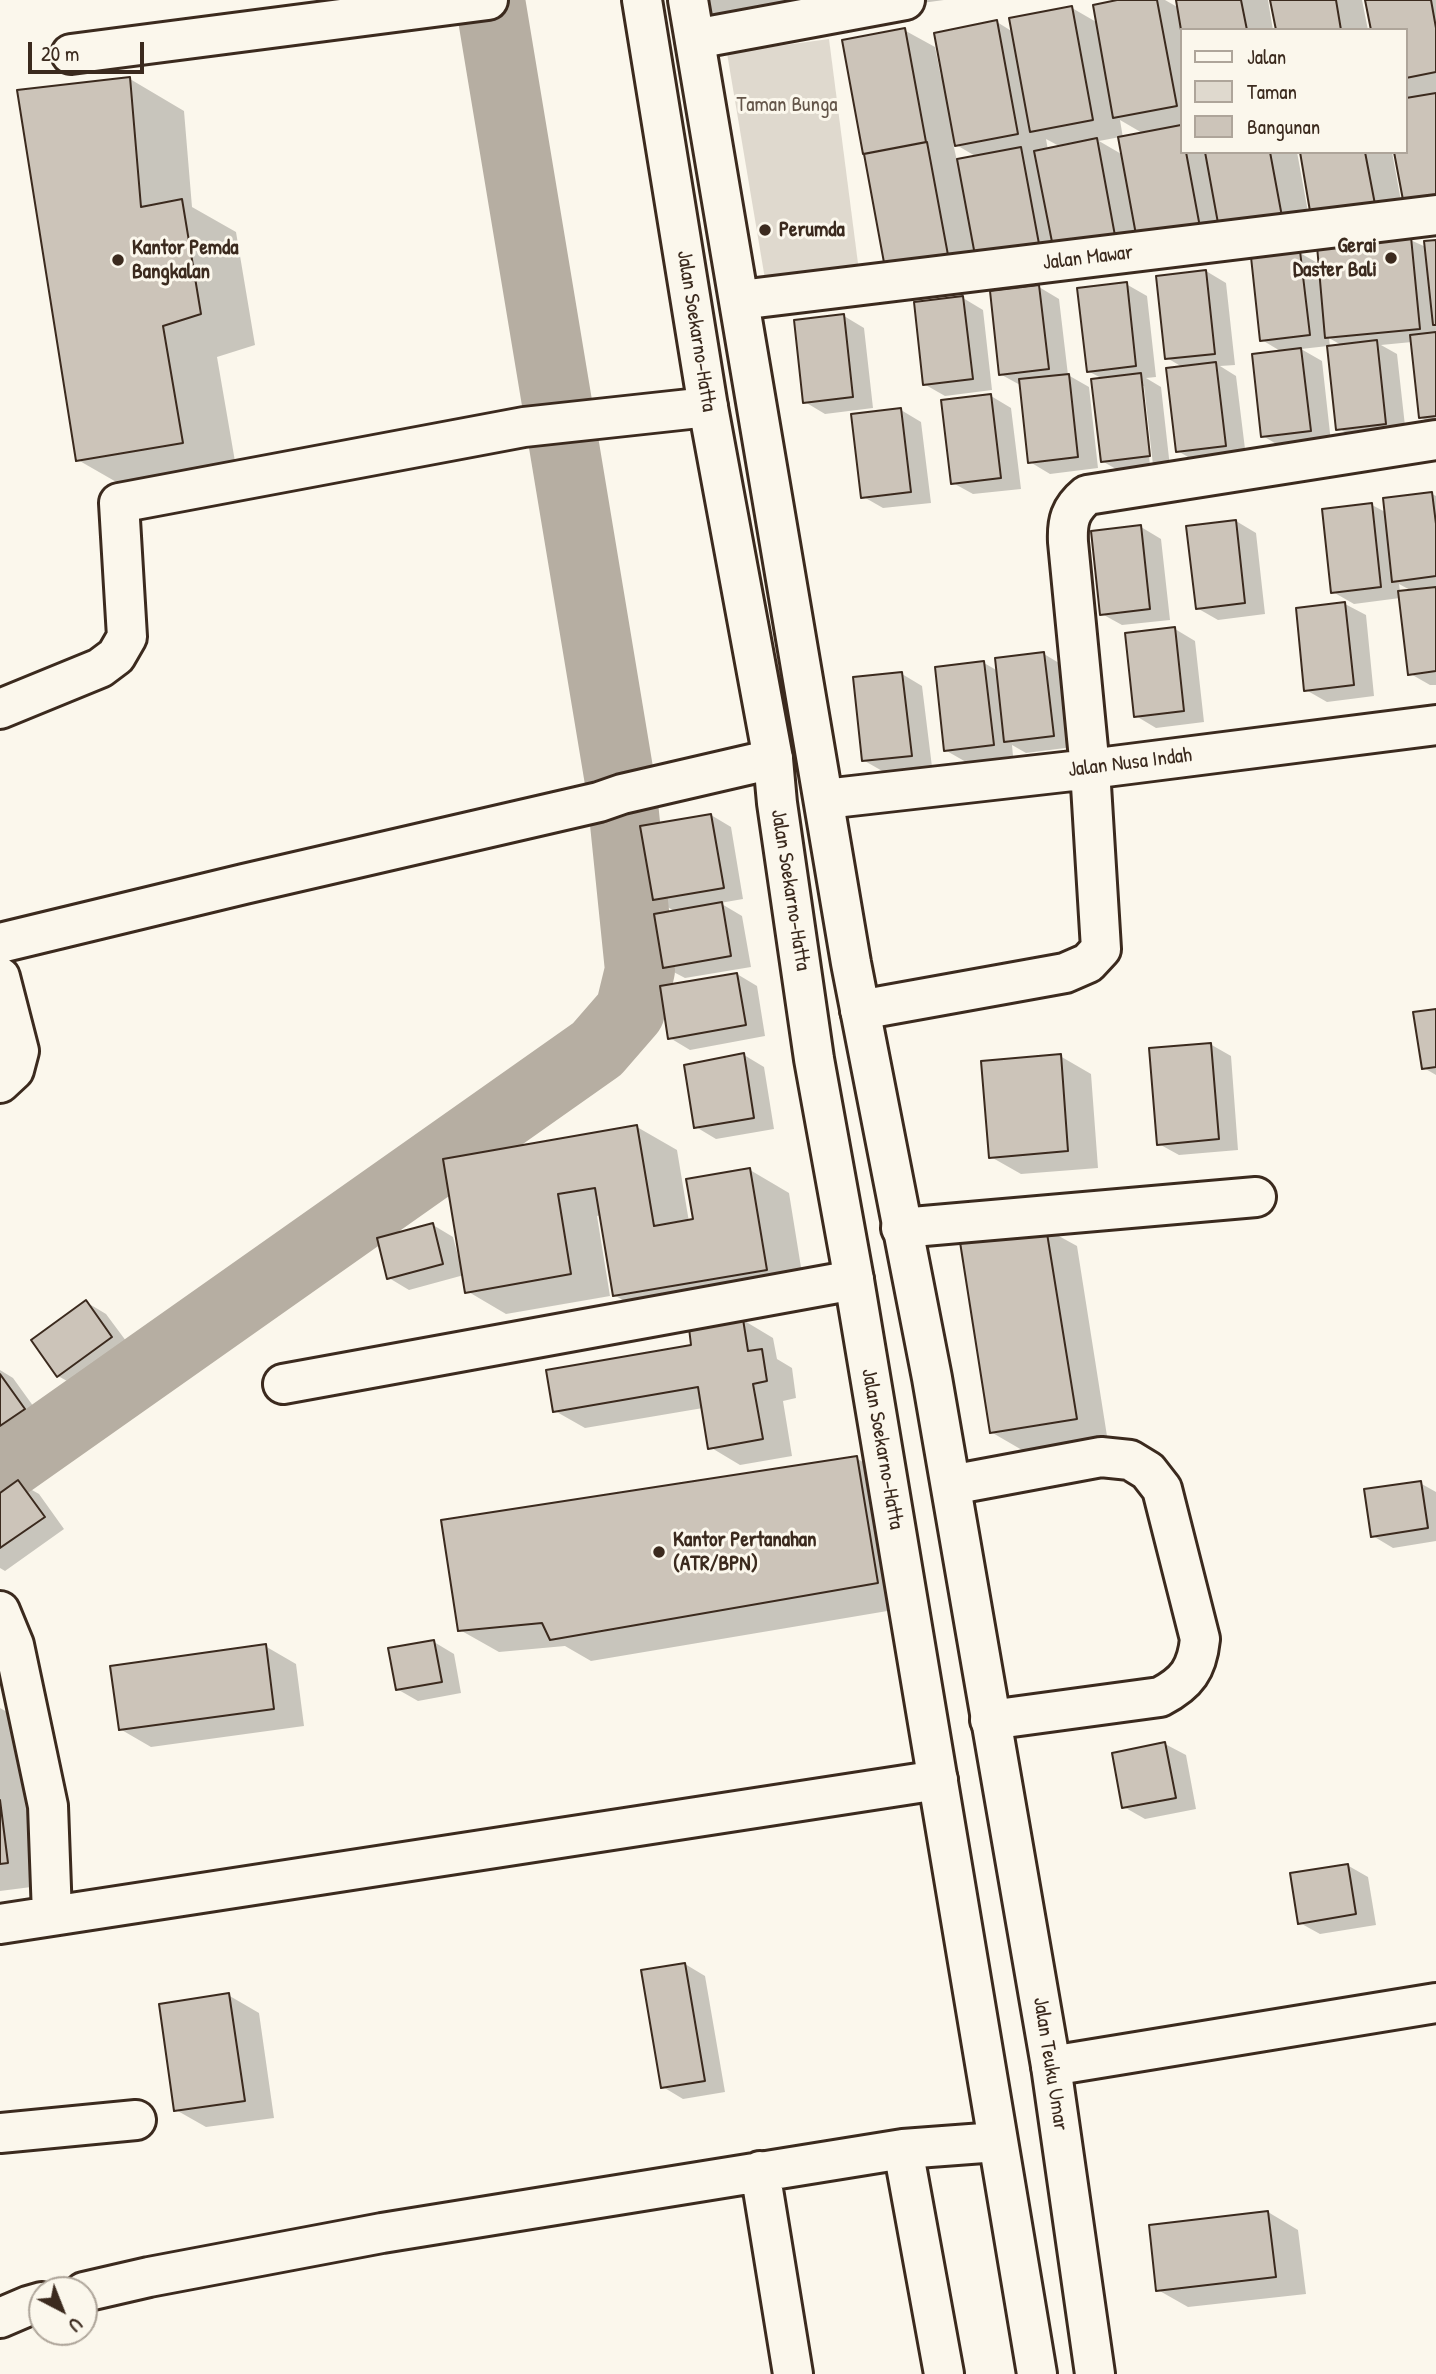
<!DOCTYPE html>
<html>
<head>
<meta charset="utf-8">
<style>
	body { margin:0 }
	#map { position:relative; width:1436px; height:2374px; overflow:hidden; background:#fbf7ec; font-family:"Patrick Hand",sans-serif }
	canvas { display:block }
	.legend { position:absolute; left:1180px; top:28px; width:228px; height:126px; box-sizing:border-box; background:#fbf7ec; border:2px solid #aea59a; margin:0; padding:9px 12px; list-style:none; font-size:21px; color:#3b2a1e }
	.legend li { display:flex; align-items:center; gap:14px; height:35px }
	.legend b { width:35px; border:2px solid #aea59a }
	.north { position:absolute; left:28px; top:2276px; width:70px; height:70px; box-sizing:border-box; background:#fbf7ec; border:2px solid #aea59a; border-radius:50%; rotate:138deg; font-size:19px; font-weight:700; line-height:28px; text-align:center; color:#3b2a1e }
	.north::after { content:''; display:block; margin:auto; width:24px; height:32px; background:#3b2a1e; clip-path:polygon(50% 0,100% 100%,50% 72%,0 100%) }
	.scale { position:absolute; left:28px; top:42px; width:116px; height:32px; box-sizing:border-box; border:4px solid #3b2a1e; border-top:0; padding-left:9px; font-size:21px; line-height:24px; white-space:nowrap; color:#3b2a1e; -webkit-text-stroke:5px #fbf7ec; paint-order:stroke }
</style>
</head>
<body>
<div id="map">
<canvas width="1436" height="2374"></canvas>
<ul class="legend">
<li><b style="height:9px;background:#fbf7ec"></b>Jalan</li>
<li><b style="height:19px;background:#dfd9ce"></b>Taman</li>
<li><b style="height:19px;background:#ccc4b9"></b>Bangunan</li>
</ul>
<div class="north">U</div>
<div class="scale">20 m</div>
</div>
<script>
const context = document.querySelector('canvas').getContext('2d');
context.lineJoin = 'round';
function fill(path, color) { context.fillStyle = color; context.fill(path, 'evenodd'); }
function strokePath(path, color, width, dash) { context.strokeStyle = color; context.lineWidth = width; context.lineCap = dash ? 'butt' : 'round'; context.setLineDash(dash || []); context.stroke(path); }
function drawText(font, color, halo, rows, align = 'center') {
  context.font = font + ' "Patrick Hand",sans-serif'; context.lineWidth = 6; context.setLineDash([]); context.textBaseline = 'middle'; context.strokeStyle = halo; context.fillStyle = color; for (const [text, x, y, turn = 0] of rows) {
    context.save(); context.translate(x, y); context.rotate((+turn || 0) * Math.PI / 180); context.textAlign = isNaN(turn) ? turn : align; if (halo) context.strokeText(text, 0, 0); context.fillText(text, 0, 0); context.restore();
  }
}
fill(new Path2D(`
	M829,39L860,279L767,291L727,53Z`), '#dfd9ce');
fill(new Path2D(`
	M697,0H944L737,28L697,5Z
	M1126,0H1165L1179,8L1177,0H1268L1273,30H1182V152H1297L1313,239L1171,267L1145,252L886,266L844,42L904,30L935,47L941,77L944,76L997,22L1013,32L1072,8L1098,23ZM1120,120L1144,134L1123,138ZM1120,137L1123,155L1099,141ZM1046,139L1061,147L1048,150ZM953,143L977,157L957,161Z
	M1272,0H1362L1368,30H1277Z
	M1367,0H1436V231L1406,152L1412,99L1406,96V30Z
	M130,79L184,111L192,207L236,232L255,345L217,357L237,473L132,491L78,460Z
	M1301,152H1392L1408,239L1426,247L1436,241V426L1420,417L1412,342L1381,345L1397,354L1406,435L1358,440L1338,428L1328,346L1301,349L1322,361L1331,442L1283,448L1263,436L1282,352L1262,340L1300,253L1321,265ZM1329,338L1343,346L1330,347Z
	M1206,271L1226,283L1235,365L1220,366L1236,376L1246,457L1198,463L1178,451L1184,368L1167,358Z
	M1126,284L1147,296L1156,377L1146,378L1161,387L1170,467L1123,473L1102,461L1103,379L1088,371ZM1141,386H1144L1153,465H1150Z
	M1039,287L1059,299L1068,375L1089,387L1098,468L1050,474L1030,462L1022,386L1000,374Z
	M963,298L983,310L992,390L945,396L924,384Z
	M844,316L864,328L873,408L825,414L805,402Z
	M991,396L1011,408L1021,489L973,494L953,483Z
	M901,410L921,422L931,503L883,508L862,496Z
	M1432,494L1436,496V685H1430L1409,673L1400,598L1354,604L1333,592L1372,505L1387,513ZM1399,584L1412,591L1400,592Z
	M1236,521L1256,533L1265,614L1218,620L1197,608Z
	M1141,527L1161,539L1170,620L1122,625L1102,614Z
	M1345,604L1366,615L1374,696L1327,702L1306,690Z
	M1175,629L1195,641L1204,722L1156,728L1136,716Z
	M1044,654L1064,666L1073,747L1026,753L1012,745L1013,756L966,762L945,750L984,663L998,671Z
	M902,674L922,686L932,767L884,772L863,760Z
	M711,815L731,827L743,899L720,903L742,916L751,967L685,978L664,967L676,912L654,899Z
	M737,974L757,986L765,1036L690,1050L670,1038Z
	M1436,1011V1075L1424,1068Z
	M1210,1044L1231,1056L1238,1150L1179,1155L1159,1144Z
	M744,1055L764,1067L774,1129L716,1139L696,1127Z
	M1060,1056L1091,1074L1098,1168L1021,1174L991,1157Z
	M637,1127L677,1150L689,1222L695,1221L750,1170L789,1193L805,1292L654,1318L614,1295L601,1215L597,1216L610,1296L506,1314L467,1291L464,1275L409,1290L389,1278L433,1225L453,1237L458,1256H461Z
	M1046,1229L1077,1246L1107,1436L1022,1450L991,1432Z
	M86,1302L106,1314L132,1349L78,1387L58,1376Z
	M743,1320L773,1338L777,1359L792,1368L796,1398L783,1401L792,1456L740,1465L710,1447L703,1408L585,1428L555,1411Z
	M0,1370L13,1378L44,1421L16,1441L0,1431Z
	M856,1458L896,1481L917,1606L591,1661L565,1646L499,1652L460,1630Z
	M18,1482L39,1494L64,1529L5,1571L0,1568V1495Z
	M1420,1483L1436,1492V1541L1393,1548L1373,1536Z
	M434,1642L454,1654L461,1693L418,1701L397,1689Z
	M265,1646L296,1664L304,1726L151,1747L120,1729Z
	M0,1708L27,1723L47,1885L0,1891Z
	M1165,1744L1186,1755L1196,1809L1145,1819L1124,1807Z
	M1347,1865L1368,1877L1376,1925L1320,1934L1300,1923Z
	M685,1964L705,1976L725,2092L683,2099L663,2087Z
	M228,1995L259,2013L274,2118L206,2127L176,2110Z
	M1268,2212L1298,2230L1306,2294L1188,2307L1158,2290Z`), '#0003');
strokePath(new Path2D(`
	M0,1470L597,1049L630,1011L640,970L622,794L490,0`), '#b6aea2', 70);
const building = new Path2D(`
	M1117,0H1157L1177,106L1113,118L1093,5Z
	M1176,0H1241L1247,30H1182V36Z
	M1270,0H1336L1341,30H1276Z
	M1365,0H1431L1436,28V72L1406,78V30H1371Z
	M1072,6L1093,120L1030,132L1009,18Z
	M997,20L1018,134L955,146L934,33Z
	M905,28L926,142L863,154L842,40Z
	M130,77L141,207L182,199L201,314L163,326L183,443L76,461L17,90Z
	M1436,93V210L1406,216L1394,152H1406V98Z
	M1181,125L1182,152H1186L1202,238L1139,251L1118,137Z
	M1097,138L1118,252L1055,257L1034,151Z
	M927,142L948,255L885,268L864,154Z
	M1021,147L1042,260L977,266L957,159Z
	M1205,152H1270L1283,222L1220,234Z
	M1300,152H1365L1378,220L1312,223Z
	M1411,237L1420,329L1325,338L1317,246Z
	M1436,240V325H1433L1424,241Z
	M1300,251L1310,335L1260,341L1251,257Z
	M1206,270L1215,354L1165,359L1156,276Z
	M1127,282L1136,366L1087,372L1077,288Z
	M1039,285L1049,369L999,375L990,291Z
	M963,296L973,379L923,385L914,302Z
	M844,314L853,397L803,403L794,320Z
	M1436,332V416L1419,418L1410,335Z
	M1377,340L1386,424L1336,430L1327,346Z
	M1301,348L1311,431L1261,437L1252,354Z
	M1216,362L1226,446L1176,452L1166,368Z
	M1141,373L1150,456L1101,462L1091,379Z
	M1069,374L1078,457L1028,463L1019,379Z
	M991,394L1001,478L951,484L941,400Z
	M901,408L911,492L861,498L851,414Z
	M1432,492L1436,524V576L1392,582L1383,498Z
	M1372,503L1381,587L1331,593L1322,509Z
	M1236,520L1245,603L1196,609L1186,526Z
	M1141,525L1150,609L1100,615L1091,531Z
	M1436,587V671L1408,675L1398,591Z
	M1345,602L1354,685L1304,691L1296,608Z
	M1175,627L1184,711L1134,717L1125,633Z
	M1044,652L1054,736L1004,742L995,658Z
	M984,661L994,745L944,751L935,667Z
	M902,672L912,756L862,761L853,677Z
	M711,814L724,888L653,900L640,826Z
	M722,902L731,956L663,968L654,914Z
	M737,973L746,1025L668,1039L660,986Z
	M1436,1009V1067L1422,1069L1413,1012Z
	M1211,1043L1219,1139L1157,1145L1149,1048Z
	M744,1053L754,1118L694,1128L684,1065Z
	M1061,1054L1068,1151L989,1158L981,1061Z
	M637,1125L654,1226L693,1219L686,1179L750,1168L767,1270L613,1296L595,1188L558,1194L571,1274L465,1293L443,1159Z
	M433,1223L443,1264L387,1279L377,1238Z
	M1046,1227L1077,1419L990,1433L960,1242Z
	M86,1300L112,1337L57,1377L31,1340Z
	M743,1319L748,1351L762,1349L767,1381L753,1384L763,1439L708,1449L698,1387L553,1412L546,1370L691,1345L689,1328Z
	M0,1374L25,1409L0,1426Z
	M857,1456L878,1583L550,1640L542,1623L458,1631L441,1520Z
	M18,1480L45,1517L0,1548V1493Z
	M1421,1481L1428,1528L1371,1537L1364,1489Z
	M434,1640L442,1682L396,1690L388,1648Z
	M266,1644L274,1709L119,1730L110,1666Z
	M1165,1742L1176,1798L1122,1808L1112,1753Z
	M0,1800L8,1863L0,1864Z
	M1348,1864L1356,1914L1298,1924L1290,1873Z
	M685,1963L705,2081L661,2088L641,1970Z
	M229,1993L245,2101L174,2111L159,2004Z
	M1268,2211L1276,2277L1156,2291L1149,2225Z`);
fill(building, '#ccc4b9');
strokePath(building, '#3b2a1e', 2);
const minor = new Path2D(`
	M695,39L905,0
	M71,54L488,0
	M740,300L1436,215
	M0,709L100,668L116,656L127,637L119,503L524,427L708,407
	M825,799L1090,769L1436,725
	M0,943L244,884L599,802L622,794L773,759
	M0,977L19,1051L14,1070L0,1083
	M860,1010L1065,973L1088,963L1101,949L1090,769L1068,542C1067,521 1070,509 1087,495L1436,440
	M901,1228L1256,1197
	M283,1384L854,1280
	M951,1485L1101,1457L1130,1460L1148,1471L1162,1489L1200,1639C1197,1669 1187,1683 1160,1697L990,1720
	M0,1611L14,1645L48,1806L52,1915
	M0,1924L938,1780
	M1051,2066L1436,2003
	M0,2133L136,2120
	M903,2149L944,2374
	M760,2171L793,2374
	M84,2292L149,2277L382,2233L903,2149L997,2142
	M0,2318L28,2306L42,2302`);
const major = new Path2D(`
	M642,0L708,407L773,759L777,803L814,1059L854,1280L1037,2374
	M688,0L851,963L932,1378L1051,2066L1095,2374`);
strokePath(minor, '#3b2a1e', 44);
strokePath(major, '#3b2a1e', 44);
strokePath(minor, '#fbf7ec', 38);
strokePath(major, '#fbf7ec', 38);
for (const [x, y, r, color] of [
	[765,230,7,"#3b2a1e"],
	[1391,258,7,"#3b2a1e"],
	[118,260,7,"#3b2a1e"],
	[659,1552,7,"#3b2a1e"]
]) { const dot = new Path2D(); dot.arc(x, y, r, 0, 2 * Math.PI); context.fillStyle = color; context.fill(dot); strokePath(dot, '#fbf7ec', 2.5); }
drawText('21px', '#64564a', '#fbf7ec', [
	["Taman Bunga",787,105]
]);
drawText('bold 21px', '#3b2a1e', '#fbf7ec', [
	["Perumda",779,230],
	["Gerai",1377,246,"right"],
	["Daster Bali",1377,270,"right"],
	["Kantor Pemda",132,248],
	["Bangkalan",132,272],
	["Kantor Pertanahan",673,1540],
	["(ATR/BPN)",673,1564]
], 'left');
drawText('21px', '#3b2a1e', '#fbf7ec', [
	["Jalan Mawar",1088,258,-7],
	["Jalan Soekarno-Hatta",696,331,81],
	["Jalan Nusa Indah",1130,763,-7],
	["Jalan Soekarno-Hatta",790,890,81],
	["Jalan Soekarno-Hatta",882,1449,80],
	["Jalan Teuku Umar",1050,2064,81]
]);
</script>
</body>
</html>
